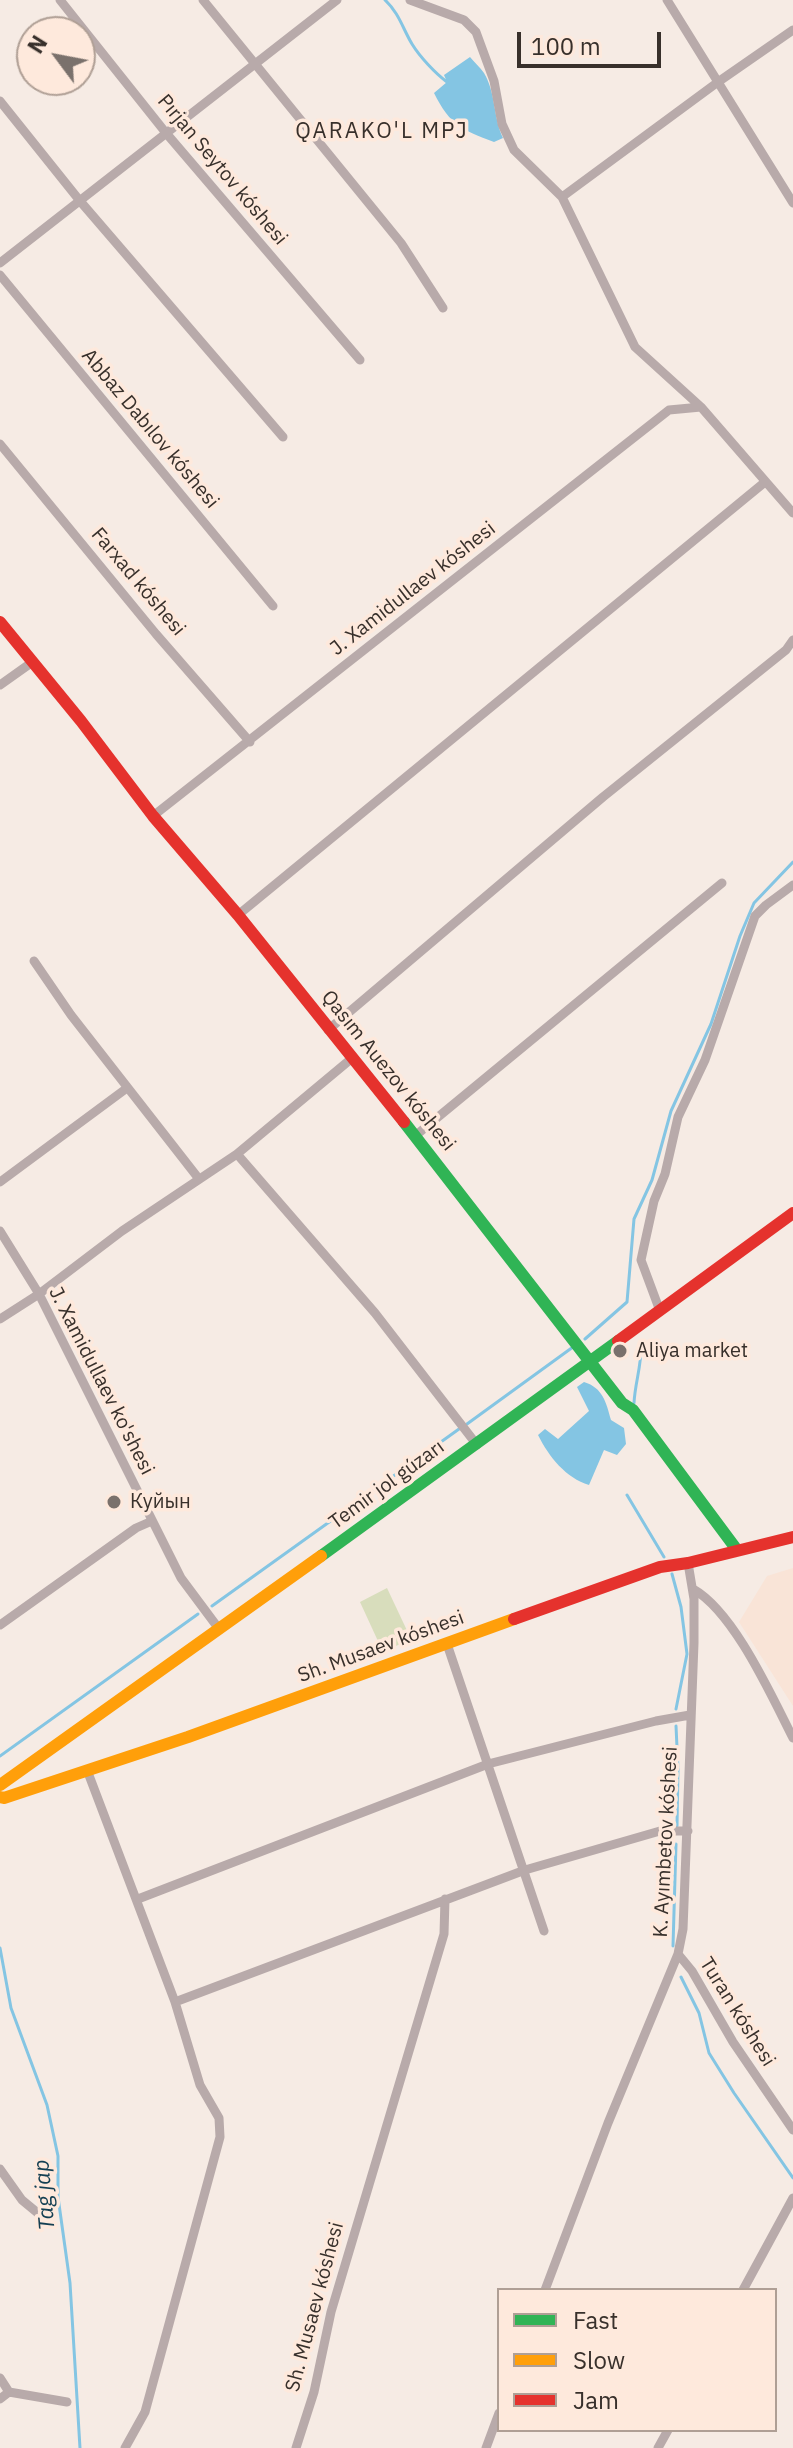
<!DOCTYPE html>
<html>
<head>
<meta charset="utf-8">
<style>
	body { margin:0 }
	#map { position:relative; width:793px; height:2448px; overflow:hidden; background:#f6ebe4; font-family:"IBM Plex Sans",sans-serif }
	canvas { display:block }
	.legend { position:absolute; left:497px; top:2288px; width:280px; height:144px; box-sizing:border-box; background:#fee9dc; border:2px solid #af9f95; margin:0; padding:10px 14px; list-style:none; font-size:24px; color:#38302b }
	.legend li { display:flex; align-items:center; gap:16px; height:40px }
	.legend b { width:40px; border:2px solid #af9f95 }
	.north { position:absolute; left:16px; top:16px; width:80px; height:80px; box-sizing:border-box; background:#fee9dc; border:2px solid #af9f95; border-radius:50%; rotate:302deg; font-size:22px; font-weight:700; line-height:32px; text-align:center; color:#38302b }
	.north::after { content:''; display:block; margin:auto; width:28px; height:36px; background:#7a716c; clip-path:polygon(50% 0,100% 100%,50% 72%,0 100%) }
	.scale { position:absolute; left:517px; top:32px; width:144px; height:36px; box-sizing:border-box; border:4px solid #38302b; border-top:0; padding-left:10px; font-size:24px; line-height:28px; white-space:nowrap; color:#38302b; -webkit-text-stroke:6px #fee9dc; paint-order:stroke }
</style>
</head>
<body>
<div id="map">
<canvas width="793" height="2448"></canvas>
<ul class="legend">
<li><b style="height:10px;background:#30b455"></b>Fast</li>
<li><b style="height:10px;background:#ff9f0a"></b>Slow</li>
<li><b style="height:10px;background:#e5322d"></b>Jam</li>
</ul>
<div class="north">N</div>
<div class="scale">100 m</div>
</div>
<script>
const context = document.querySelector('canvas').getContext('2d');
context.lineJoin = 'round';
function fill(path, color) { context.fillStyle = color; context.fill(path, 'evenodd'); }
function strokePath(path, color, width, dash) { context.strokeStyle = color; context.lineWidth = width; context.lineCap = dash ? 'butt' : 'round'; context.setLineDash(dash || []); context.stroke(path); }
function drawText(font, color, halo, rows, align = 'center') {
  context.font = font + ' "IBM Plex Sans",sans-serif'; context.lineWidth = 7; context.setLineDash([]); context.textBaseline = 'middle'; context.strokeStyle = halo; context.fillStyle = color; for (const [text, x, y, turn = 0] of rows) {
    context.save(); context.translate(x, y); context.rotate((+turn || 0) * Math.PI / 180); context.textAlign = isNaN(turn) ? turn : align; if (halo) context.strokeText(text, 0, 0); context.fillText(text, 0, 0); context.restore();
  }
}
fill(new Path2D(`
	M793,1568V1706L739,1622L767,1576Z`), '#f9e4d7');
fill(new Path2D(`
	M387,1588L411,1639L383,1652L360,1602Z`), '#d8ddbc');
fill(new Path2D(`
	M470,57C474,62 480,67 484,73C496,93 493,117 503,138L494,142C462,130 450,125 434,93L447,82L444,75Z
	M584,1382C603,1388 606,1402 611,1420L624,1428L626,1444L617,1455L604,1450L589,1485C566,1478 549,1457 538,1435L545,1429L558,1439L589,1411L577,1387Z`), '#84c5e3');
strokePath(new Path2D(`
	M385,0C399,13 403,29 412,44C420,57 435,73 447,82
	M585,1339L627,1302L634,1219L652,1180L671,1111L711,1024L740,936L754,903L793,862
	M634,1403C635,1382 642,1365 641,1344
	M467,1424L573,1347
	M627,1495L664,1557
	M672,1574L681,1607L687,1654L676,1709
	M212,1606L459,1429
	M676,1726L678,1769L677,1826
	M0,1756L198,1614
	M673,1946L676,1844
	M0,1948L11,2008L47,2105L58,2156V2197L70,2283L80,2448
	M681,1977L699,2013L709,2053L734,2093L793,2178`), '#84c5e3', 3);
strokePath(new Path2D(`
	M60,0L166,133L360,360
	M203,0L401,243L443,308
	M410,0L464,20L476,32L494,81L502,124L514,150L562,197L635,347L701,407L793,513
	M667,0L793,203
	M0,101L80,201L283,437
	M562,197L718,82L793,30
	M0,263L337,0
	M0,275L273,606
	M0,444L156,634L250,742
	M0,685L31,663
	M153,816L669,410L701,407
	M238,915L765,482
	M34,961L71,1015L199,1179
	M328,1030L603,797L786,650L793,640
	M415,1136L722,883
	M237,1154L375,1313L477,1445
	M0,1182L127,1088
	M0,1231L39,1294L181,1578L219,1629
	M660,1311L641,1260L654,1201L665,1174L678,1117L705,1060L755,916L766,905L793,885
	M0,1319L39,1294L122,1231L237,1154L351,1059
	M693,1589C734,1612 771,1695 793,1738
	M0,1625L136,1528L152,1521
	M447,1644L544,1931
	M87,1770L175,2002L200,2085L219,2118L220,2137L145,2412L125,2448
	M138,1899L488,1764L656,1721L690,1715
	M678,1954L692,1971L733,2042L793,2130
	M175,2002L525,1870L660,1831H688
	M0,2169L22,2200L45,2219
	M545,2290L608,2123L678,1954L683,1929L694,1643V1599L688,1563
	M743,2290L793,2198
	M0,2378L9,2392
	M0,2399L9,2392L67,2402
	M296,2448L314,2392L331,2312L444,1934L445,1899
	M486,2448L499,2413
	M658,2448L668,2430`), '#b8aaaa', 9);
strokePath(new Path2D(`
	M404,1122L622,1403L633,1410L737,1550
	M321,1556L618,1341`), '#30b455', 12);
strokePath(new Path2D(`
	M0,1785L321,1556
	M0,1797L4,1798L188,1737L514,1619`), '#ff9f0a', 12);
strokePath(new Path2D(`
	M0,622L81,721L153,816L238,915L404,1122
	M618,1341L793,1213
	M514,1619L660,1567L688,1563L793,1537`), '#e5322d', 12);
for (const [x, y, r, color] of [
	[620,1351,8,"#7a716c"],
	[114,1502,8,"#7a716c"]
]) { const dot = new Path2D(); dot.arc(x, y, r, 0, 2 * Math.PI); context.fillStyle = color; context.fill(dot); strokePath(dot, '#fee9dc', 3); }
drawText('20px', '#38302b', '#fee9dc', [
	["Pırjan Seytov kóshesi",222,170,50],
	["Abbaz Dabılov kóshesi",150,429,50],
	["Farxad kóshesi",138,582,50],
	["J. Xamidullaev kóshesi",413,589,-38],
	["Qasım Auezov kóshesi",388,1071,51],
	["J. Xamidullaev ko'shesi",101,1381,63],
	["Temir jol gúzarı",387,1485,-36],
	["Sh. Musaev kóshesi",381,1647,-20],
	["K. Ayımbetov kóshesi",666,1842,-87],
	["Turan kóshesi",737,2012,58],
	["Sh. Musaev kóshesi",315,2307,-75]
]);
drawText('20px', '#38302b', '#fee9dc', [
	["Aliya market",636,1351],
	["Куйын",130,1502]
], 'left');
context.letterSpacing = '2px';
drawText('22px', '#38302b', '#fee9dc', [
	["QARAKO'L MPJ",382,132]
]);
context.letterSpacing = '0px';
drawText('italic 22px', '#143f52', '#fee9dc', [
	["Tag jap",45,2195,-95]
]);
</script>
</body>
</html>
